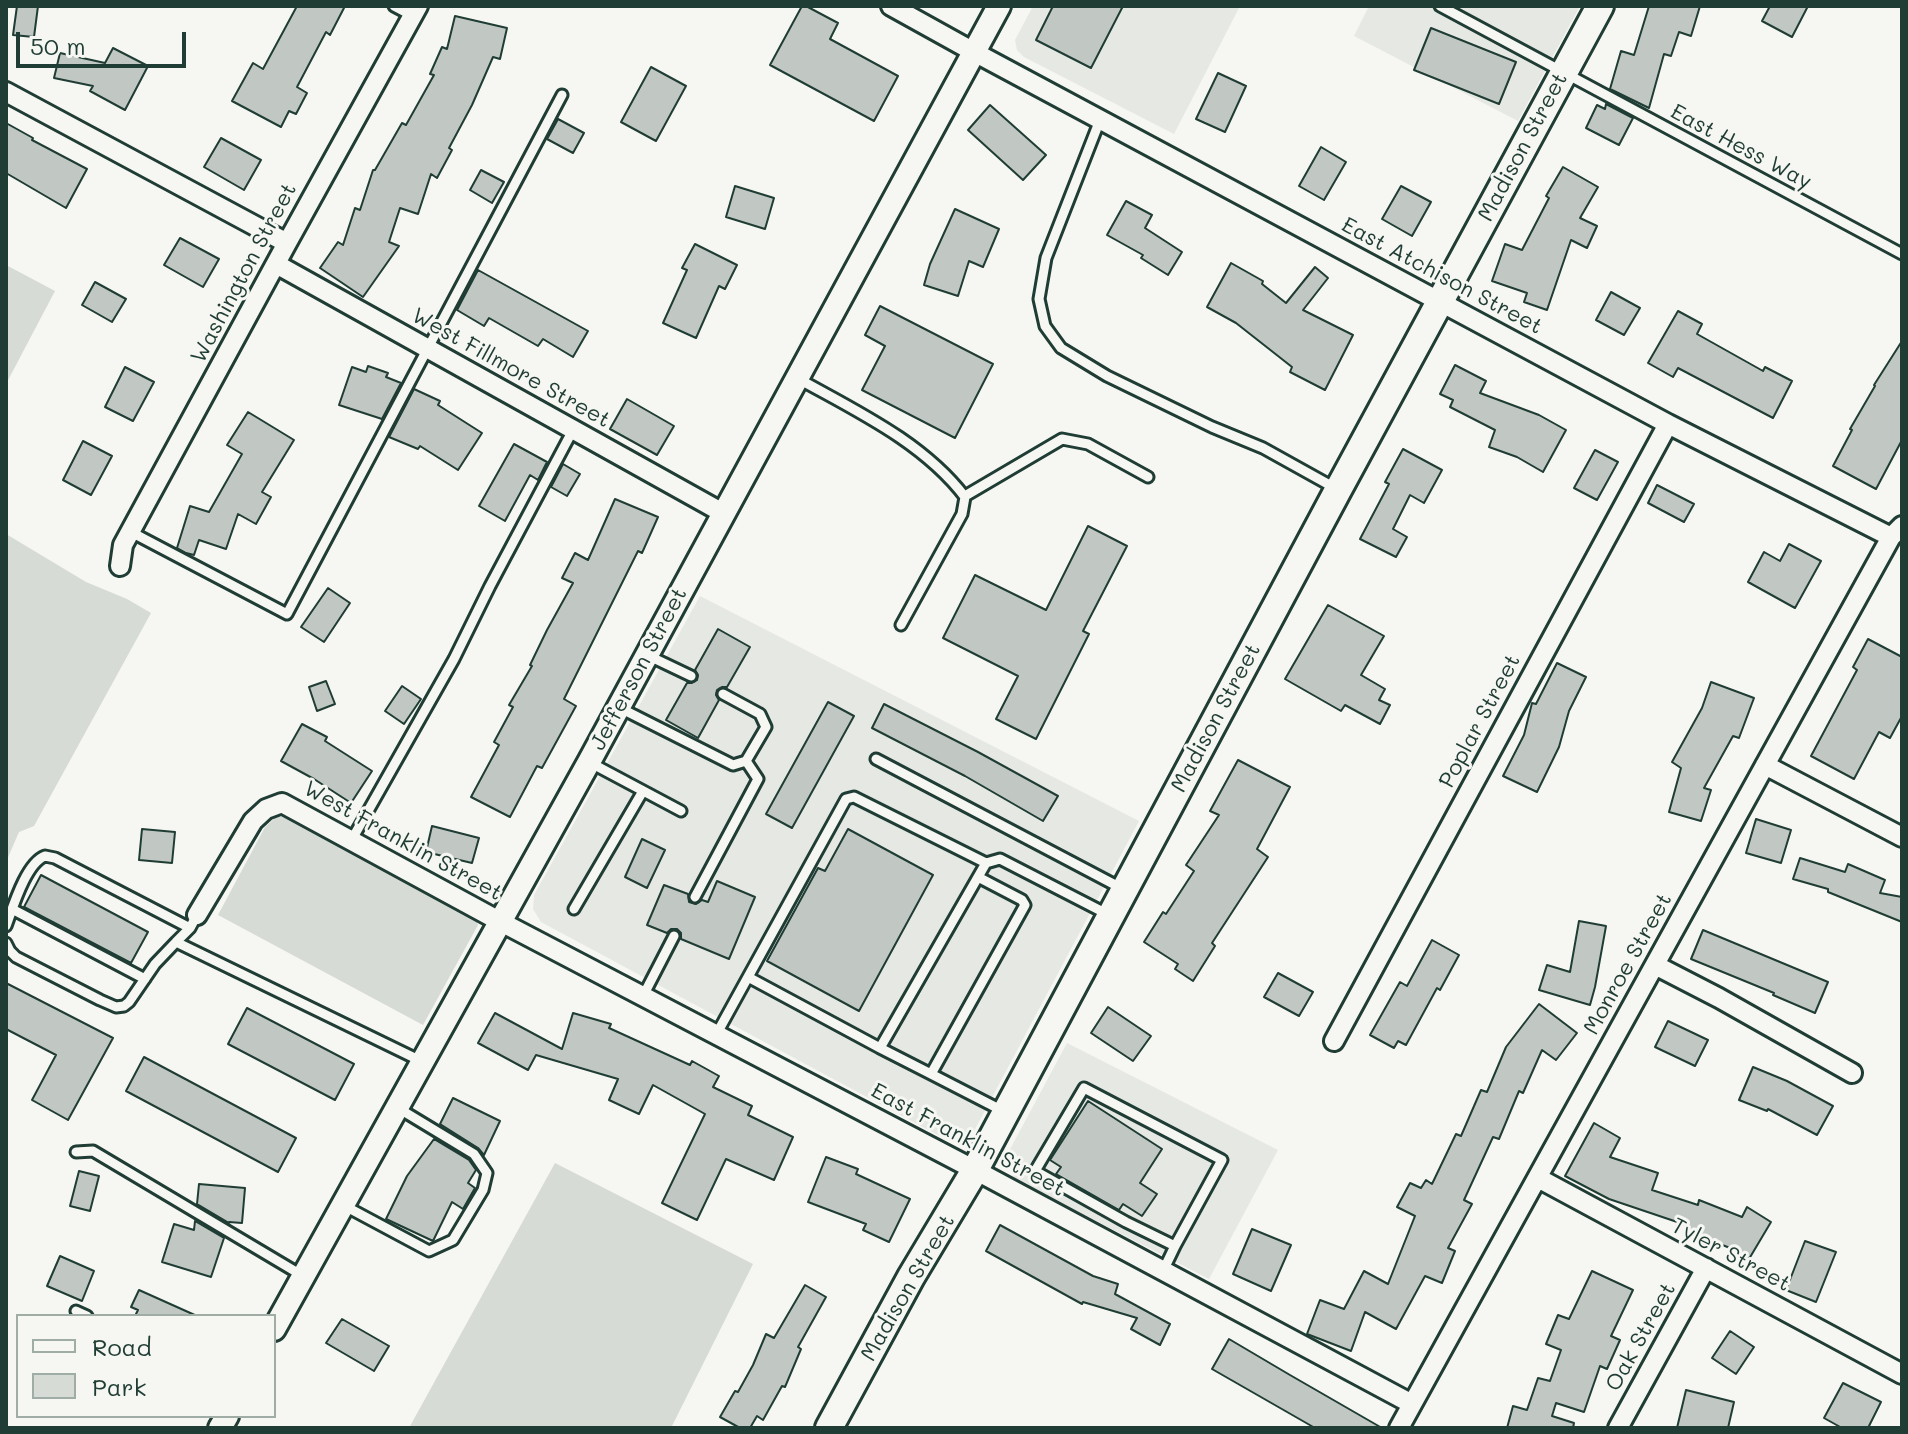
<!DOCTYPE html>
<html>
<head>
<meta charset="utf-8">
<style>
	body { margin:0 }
	#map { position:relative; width:1908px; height:1434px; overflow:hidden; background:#f6f6f2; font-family:Mali,sans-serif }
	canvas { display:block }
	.frame { position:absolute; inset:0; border:8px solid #1f3d34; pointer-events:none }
	.legend { position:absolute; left:16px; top:1314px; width:260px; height:104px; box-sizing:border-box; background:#f6f6f2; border:2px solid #a0aca6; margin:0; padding:10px 14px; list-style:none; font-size:24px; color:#1f3d34 }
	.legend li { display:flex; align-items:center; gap:16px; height:40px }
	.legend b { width:40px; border:2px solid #a0aca6 }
	.scale { position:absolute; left:16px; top:32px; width:170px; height:36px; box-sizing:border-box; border:4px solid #1f3d34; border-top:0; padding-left:10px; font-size:24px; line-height:28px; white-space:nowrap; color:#1f3d34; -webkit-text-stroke:6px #f6f6f2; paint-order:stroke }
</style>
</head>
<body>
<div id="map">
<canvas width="1908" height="1434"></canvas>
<div class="frame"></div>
<ul class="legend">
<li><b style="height:10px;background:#f6f6f2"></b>Road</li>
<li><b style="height:22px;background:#d6dbd6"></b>Park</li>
</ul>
<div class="scale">50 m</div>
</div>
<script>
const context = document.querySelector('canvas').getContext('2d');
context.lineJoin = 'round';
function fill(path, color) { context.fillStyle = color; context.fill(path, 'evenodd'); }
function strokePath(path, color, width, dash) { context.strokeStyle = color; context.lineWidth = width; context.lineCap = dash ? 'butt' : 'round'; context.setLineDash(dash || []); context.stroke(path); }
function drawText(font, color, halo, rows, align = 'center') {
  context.font = font + ' Mali,sans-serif'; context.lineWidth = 6; context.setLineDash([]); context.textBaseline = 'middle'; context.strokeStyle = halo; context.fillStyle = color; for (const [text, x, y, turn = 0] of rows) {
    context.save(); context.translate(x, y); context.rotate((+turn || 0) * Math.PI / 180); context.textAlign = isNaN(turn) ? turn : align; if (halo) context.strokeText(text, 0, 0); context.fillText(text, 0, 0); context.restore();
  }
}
fill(new Path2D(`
	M1033,6H1240L1174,134L1024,57L1017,50L1015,40Z
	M1369,6H1580L1518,121L1354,36Z
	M700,596L1139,821L973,1133L961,1140H947L541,922L533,909L534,895Z
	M1067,1043L1278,1150L1209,1279L1015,1179L1007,1166L1008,1153Z`), '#e6e8e4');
fill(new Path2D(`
	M6,265L55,291L6,384Z
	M6,534L86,582L127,599L151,613L34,826L19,832L6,862Z
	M285,816L299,820L474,915L478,925L423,1025L218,915L265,827L275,818Z
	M555,1163L753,1264L671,1428H409Z`), '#d6dbd6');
const building = new Path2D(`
	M17,6H38L34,37L13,35Z
	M297,6H345L330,35L326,32L297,87L307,93L296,114L289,111L281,127L232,101L253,63L263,69Z
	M802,6H806L838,23L830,39L898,76L874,121L770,65Z
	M1053,6H1123L1091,68L1036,40Z
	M1649,6H1700L1691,36L1679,32L1671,56L1664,54L1649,108L1610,89L1621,51L1634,55Z
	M1770,6H1808L1792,37L1762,21Z
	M455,16L507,28L500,59L493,57L472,105L449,148L452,150L437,178L431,174L418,214L400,208L389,242L399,246L363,297L320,268L338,242L343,245L355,208L360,210L373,170H375L402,123L406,125L434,75L430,74L442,47L447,49Z
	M1431,28L1516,62L1499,104L1414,70Z
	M113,48L148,66L125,110L90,91L93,86L54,78L60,53L105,63Z
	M651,67L686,86L656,141L621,122Z
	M1218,73L1246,86L1225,132L1196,119Z
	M1606,104L1633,118L1619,145L1586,128L1597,105L1605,109Z
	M990,105L1046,155L1023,180L968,130Z
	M558,119L584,133L573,153L547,139Z
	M6,123L33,138L32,140L87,169L66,208L6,173Z
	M221,138L261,160L244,190L204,167Z
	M1321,147L1346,162L1324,200L1299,186Z
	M1563,167L1598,187L1580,218L1597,226L1587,248L1571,240L1547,310L1524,302L1527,293L1492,281L1505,244L1522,250L1549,198L1546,196Z
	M481,170L504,182L492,203L470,190Z
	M735,186L774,198L765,229L726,217Z
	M1401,186L1431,202L1412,236L1382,219Z
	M1126,201L1152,215L1145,228L1182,252L1168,275L1141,258L1143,255L1107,235Z
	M955,209L999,229L983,267L969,261L958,296L924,285L930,264Z
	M180,238L219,259L203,287L164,265Z
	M695,244L737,265L725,289L719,286L696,338L663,323L687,270L682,268Z
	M1231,263L1263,281L1262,284L1286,303L1315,267L1328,278L1303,310L1353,335L1325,390L1290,372L1292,367L1236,323L1207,307Z
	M478,270L588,331L573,357L543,339L538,346L489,318L484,326L457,310Z
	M95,282L126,299L112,322L82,305Z
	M1611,292L1640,308L1624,335L1596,320Z
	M880,306L993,364L955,438L862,390L885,346L865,335Z
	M1678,311L1702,324L1697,334L1763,371L1765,367L1792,381L1773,418L1678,368L1673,377L1648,363Z
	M1902,341V440L1876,489L1833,466L1852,430L1850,429L1875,386L1874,385Z
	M1455,365L1486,381L1480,393L1539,415L1566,430L1543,472L1517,457L1489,447L1495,430L1450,407L1453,400L1440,394Z
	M368,366L388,373L386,377L401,383L382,419L339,405L352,367L366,372Z
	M125,367L154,382L133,421L105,407Z
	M414,389L440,401L438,405L482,433L458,470L420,446L418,449L389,437Z
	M627,399L674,426L657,455L610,429Z
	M248,412L294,440L262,492L271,497L256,524L238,514L226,549L199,540L194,555L186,553L177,548L190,506L209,512L242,454L227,445Z
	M83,441L112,456L91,495L63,480Z
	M514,444L547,462L538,480L530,475L505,521L479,506Z
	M1403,449L1442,470L1424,503L1410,495L1393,529L1407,537L1396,557L1360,539L1389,484L1385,482Z
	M1595,450L1618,462L1597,500L1574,488Z
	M563,464L580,474L567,496L551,487Z
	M1657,485L1694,504L1684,522L1648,503Z
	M615,499L658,517L642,553L638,551L564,699L576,706L542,768L537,766L510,817L471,797L499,745L494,742L513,707L509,705L532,666L530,665L547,630L573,583L562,578L575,553L588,560Z
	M1088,526L1127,546L1083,631L1089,634L1036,739L996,719L1018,676L943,638L975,575L1046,610Z
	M1789,544L1821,561L1795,608L1748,582L1764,552L1780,561Z
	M328,588L350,603L324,642L301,627Z
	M1328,605L1384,636L1361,675L1385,689L1379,700L1390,705L1380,724L1345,705L1341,711L1285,679Z
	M718,629L750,647L727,687H722L717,690L716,695L719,700L698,738L666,720L687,683H692L697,680L698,675L695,670Z
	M1868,639L1902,657V716L1890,738L1879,732L1854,779L1811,756L1857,670L1853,667Z
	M1557,663L1586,677L1569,711L1559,747L1537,792L1503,776L1524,735L1532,703L1536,704Z
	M326,681L335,704L317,711L309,687Z
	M1711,682L1754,698L1739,738L1733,736L1704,788L1711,790L1701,821L1669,812L1681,768L1672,762L1702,708Z
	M402,686L421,699L404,724L385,711Z
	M828,702L854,716L792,828L766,814Z
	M884,704L978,752L1058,796L1043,821L965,776L872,728Z
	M302,724L327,737L325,741L372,771L351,803L314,779L281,761Z
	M1238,760L1290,787L1257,849L1268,857L1212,943L1215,946L1193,981L1175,969L1178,964L1144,942L1163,912L1166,914L1194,871L1186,865L1219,815L1210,811Z
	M1756,819L1791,830L1781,863L1746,853Z
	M432,826L479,838L472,863L426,852Z
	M142,829L175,832L172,863L139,860Z
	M848,829L933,875L859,1011L767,961L818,868L825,871Z
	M642,839L665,850L647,888L625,877Z
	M1800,858L1845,872L1848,864L1885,880L1880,893L1902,897V922L1828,892V889L1793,879Z
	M41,875L148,932L131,963L24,907Z
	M717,881L755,897L729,959L681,939V933L677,929H671L667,933L647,925L664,885L688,894L689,902L696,904L702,900L708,902Z
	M1579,921L1606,926L1595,987L1590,1005L1539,990L1547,965L1570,972Z
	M1703,930L1828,982L1815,1013L1773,995L1774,993L1691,959Z
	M1432,940L1459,955L1440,990L1437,988L1406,1045L1398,1041L1394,1048L1370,1035L1400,982L1407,986Z
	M1278,973L1313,992L1299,1016L1264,997Z
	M6,983L113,1038L68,1120L32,1100L56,1055L6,1029Z
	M1539,1004L1577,1033L1556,1060L1542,1050L1523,1093L1519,1091L1499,1139L1493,1137L1464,1200L1472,1204L1448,1248L1455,1251L1442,1283L1425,1276L1396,1329L1365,1312L1351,1351L1307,1334L1320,1300L1344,1309L1364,1271L1388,1284L1415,1216L1397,1207L1410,1183L1421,1188L1426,1180L1432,1184L1456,1134L1461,1136L1481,1090L1487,1092L1506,1047Z
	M1108,1007L1151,1036L1133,1061L1091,1033Z
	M247,1008L354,1064L335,1100L228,1044Z
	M495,1013L562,1049L573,1013L611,1024L609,1028L690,1065L692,1061L719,1076L713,1087L752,1106L748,1115L793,1137L774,1180L726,1159L697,1220L662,1203L705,1114L653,1085L639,1114L609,1100L618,1079L536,1055L528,1070L478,1043Z
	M1668,1021L1708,1040L1695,1066L1655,1047Z
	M144,1057L296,1138L278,1172L126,1091Z
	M1753,1067L1787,1081L1833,1106L1817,1135L1768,1109L1767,1111L1739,1100Z
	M453,1098L500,1121L484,1155L478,1148L440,1124Z
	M1088,1101L1162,1149L1140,1183L1157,1194L1142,1216L1123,1204L1119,1210L1056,1174L1061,1167L1050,1160Z
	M1594,1123L1620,1138L1610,1157L1658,1173L1652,1190L1698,1205L1699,1200L1742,1217L1747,1207L1771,1222L1749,1259L1730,1248L1687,1231L1689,1226L1609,1199L1565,1176Z
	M434,1139L469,1160L476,1170L468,1183L475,1188L463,1209L452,1202L433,1241L386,1219L407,1176Z
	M826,1157L858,1169L856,1174L910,1199L889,1242L863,1230L866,1224L808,1202Z
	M79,1171L99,1176L90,1211L70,1206Z
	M199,1184L245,1188L242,1223L229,1222V1223L197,1204Z
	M195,1221L224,1238L211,1277L162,1262L174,1224L194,1230Z
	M1000,1225L1093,1276L1118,1284L1115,1294L1170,1324L1160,1345L1131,1329L1137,1318L1083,1302L1082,1304L986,1251Z
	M1252,1229L1291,1245L1271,1291L1233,1274Z
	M1805,1241L1836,1252L1816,1302L1786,1290Z
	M60,1256L94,1271L82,1301L47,1286Z
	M1592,1271L1633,1290L1611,1336L1620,1340L1607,1369L1600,1366L1584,1412L1556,1403L1552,1416L1574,1423L1573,1428H1507L1513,1406L1527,1410L1538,1378L1550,1381L1561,1350L1546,1344L1558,1315L1569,1319Z
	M805,1285L826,1297L798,1347L801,1349L785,1387L782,1386L763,1420L757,1416L750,1428H740L720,1417L735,1391L738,1392L753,1365L766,1334L774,1338Z
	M139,1290L197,1316H135L138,1310L131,1307Z
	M342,1319L389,1346L374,1371L326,1343Z
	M1730,1331L1754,1347L1736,1374L1712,1358Z
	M1229,1339L1290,1375L1382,1428H1315L1212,1369Z
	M1843,1383L1881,1402L1868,1428H1842L1824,1418Z
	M1686,1390L1734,1402L1728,1428H1677Z`);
fill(building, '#c1c8c3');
strokePath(building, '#1f3d34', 2);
const service = new Path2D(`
	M394,6L413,16
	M1440,6L1902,254
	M1100,120L1046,258L1039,299L1045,326L1061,348L1107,376L1212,427L1263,448L1335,488
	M797,378C856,411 923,442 965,497L962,514L901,625
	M965,496L1062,439L1088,444L1148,477
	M131,532L287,614L562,95
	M647,655L691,676
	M618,707L733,765L746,761L766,727L760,714L723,694
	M876,759L1121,888
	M589,762L681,811
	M351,841L454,659L490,586L573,430
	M986,863L1000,859L1107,914
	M978,877L1022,900L1025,905L931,1074L1003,1111
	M695,897L758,779L746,761
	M12,909L145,979
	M574,909L643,791
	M197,915L190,928L176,942L423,1062
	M6,926C13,907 26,863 45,856L55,858L190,928
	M6,943L10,951L16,957L100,1000L116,1007L124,1006L129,1002L155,964L176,942
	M643,996L674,936
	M716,1035L846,799L854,797L986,863L880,1048L748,977
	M880,1048L931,1074
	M76,1152L93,1151L303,1276
	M343,1205L429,1251L453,1240L483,1190L487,1173L474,1154L398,1108
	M1163,1271L1175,1246L1222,1160L1084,1088L1035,1171L1126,1222L1175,1246
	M76,1311L87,1316`);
const minor = new Path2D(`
	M891,6L974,52L1668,424L1891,537
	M6,92L287,243
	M276,264L723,513
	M120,566L123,545L287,243L418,6
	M1765,765L1902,837
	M197,915L253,821L266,809L282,803L501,922L975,1170L1412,1404
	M1655,965L1719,998L1852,1073
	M1334,1041L1668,424
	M1538,1178L1902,1374
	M1399,1428L1891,537L1902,526
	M1618,1428L1706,1268`);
const tertiary = new Path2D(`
	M274,1329L589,762L999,6
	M220,1428L227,1416`);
const secondary = new Path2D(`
	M829,1428L911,1277L975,1170L1338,490L1600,6`);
strokePath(service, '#1f3d34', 15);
strokePath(minor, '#1f3d34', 24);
strokePath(tertiary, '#1f3d34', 28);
strokePath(secondary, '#1f3d34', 32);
strokePath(service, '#f6f6f2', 9);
strokePath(minor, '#f6f6f2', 18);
strokePath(tertiary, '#f6f6f2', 22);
strokePath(secondary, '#f6f6f2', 26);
drawText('22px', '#1f3d34', '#f6f6f2', [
	["Madison Street",1523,147,-62],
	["East Hess Way",1741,147,28],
	["Washington Street",244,273,-62],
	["East Atchison Street",1442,276,28],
	["West Fillmore Street",511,368,29],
	["Jefferson Street",639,669,-62],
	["Madison Street",1216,718,-62],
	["Poplar Street",1480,721,-62],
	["West Franklin Street",403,841,29],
	["Monroe Street",1628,964,-61],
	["East Franklin Street",968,1140,28],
	["Tyler Street",1731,1255,28],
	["Madison Street",908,1288,-60],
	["Oak Street",1641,1337,-61]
]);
</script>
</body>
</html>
